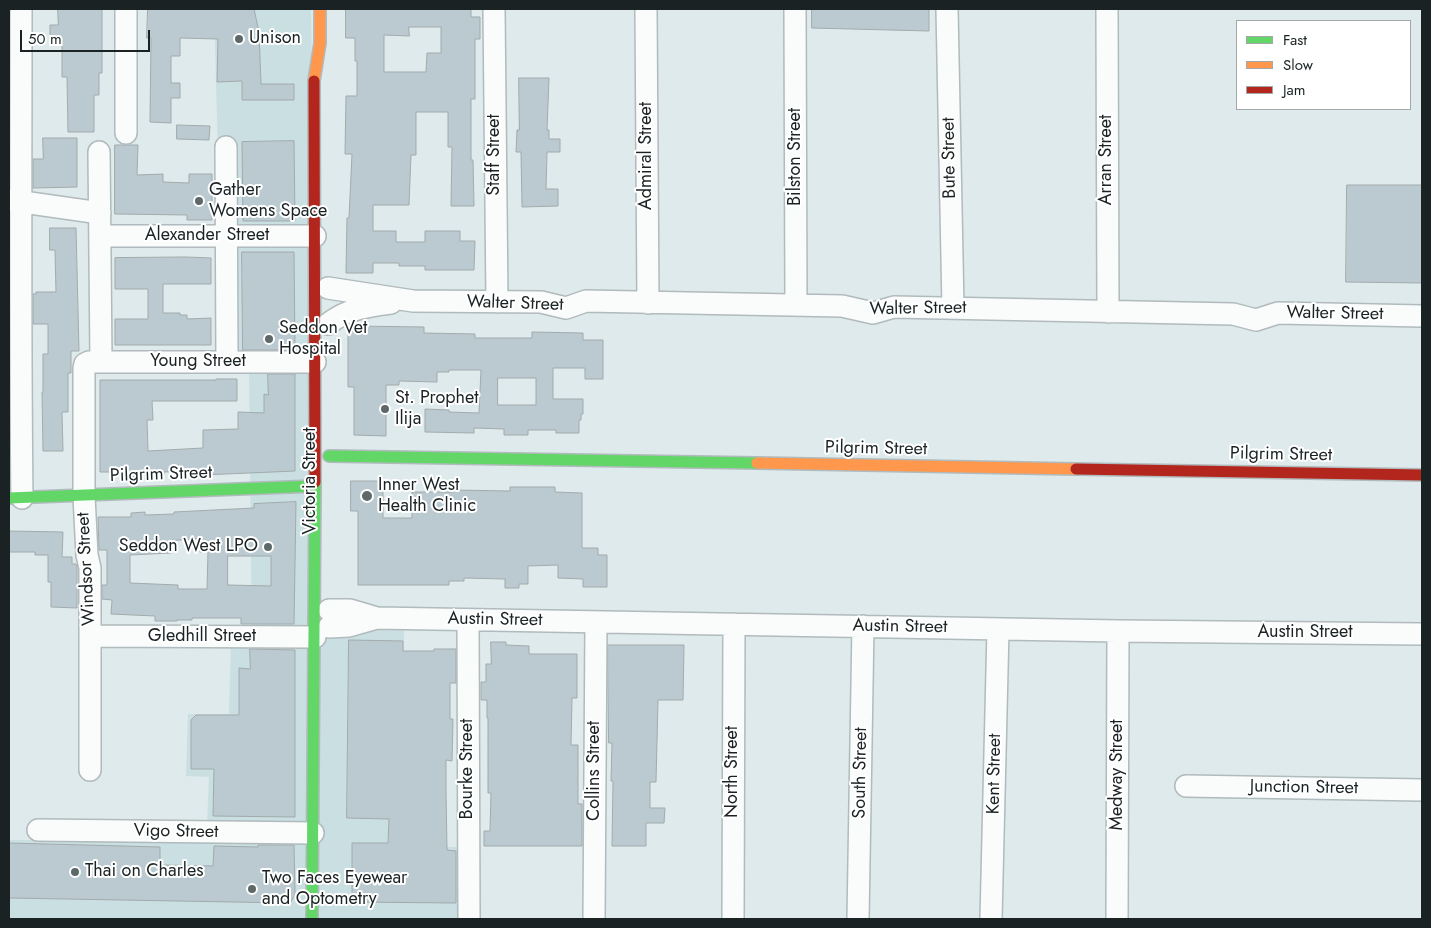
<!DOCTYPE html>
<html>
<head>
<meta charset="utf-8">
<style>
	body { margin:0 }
	#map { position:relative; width:1431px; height:928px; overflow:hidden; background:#deeaeb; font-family:Jost,sans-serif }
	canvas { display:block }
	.frame { position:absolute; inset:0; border:10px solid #1a2223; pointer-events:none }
	.legend { position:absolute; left:1236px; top:20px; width:175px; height:90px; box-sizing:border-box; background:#fff; border:1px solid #a3a7a7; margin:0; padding:6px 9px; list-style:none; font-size:15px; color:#1a2223 }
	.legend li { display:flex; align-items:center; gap:10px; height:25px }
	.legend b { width:25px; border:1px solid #a3a7a7 }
	.scale { position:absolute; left:20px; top:30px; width:130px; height:22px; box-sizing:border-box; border:2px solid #1a2223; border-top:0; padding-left:6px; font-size:15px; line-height:18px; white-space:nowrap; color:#1a2223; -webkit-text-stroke:4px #fff; paint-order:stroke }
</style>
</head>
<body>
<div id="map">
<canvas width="1431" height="928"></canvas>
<div class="frame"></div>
<ul class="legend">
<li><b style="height:6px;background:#63d668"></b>Fast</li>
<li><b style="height:6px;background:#ff974d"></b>Slow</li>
<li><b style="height:6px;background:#b3261e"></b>Jam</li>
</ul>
<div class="scale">50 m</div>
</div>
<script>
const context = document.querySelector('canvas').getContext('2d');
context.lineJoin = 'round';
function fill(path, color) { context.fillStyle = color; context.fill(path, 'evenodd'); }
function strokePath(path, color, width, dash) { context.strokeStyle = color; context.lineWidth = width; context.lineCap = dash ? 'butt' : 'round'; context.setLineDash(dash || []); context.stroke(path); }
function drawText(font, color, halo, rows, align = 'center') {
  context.font = font + ' Jost,sans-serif'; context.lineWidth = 4; context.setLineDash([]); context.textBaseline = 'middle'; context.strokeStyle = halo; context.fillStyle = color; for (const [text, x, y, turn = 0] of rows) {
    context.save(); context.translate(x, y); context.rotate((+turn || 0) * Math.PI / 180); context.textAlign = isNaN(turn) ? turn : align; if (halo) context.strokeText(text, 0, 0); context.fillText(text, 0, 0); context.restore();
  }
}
fill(new Path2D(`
	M214,9H311L320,621L404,622L403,846L458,847L457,919H9V840H32V822L207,826L209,777L186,776L188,714H229L231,644L252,643L249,367L224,366Z`), '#c9dfe1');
const building = new Path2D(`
	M58,9H102V73H99V95H94V132H68L67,77H62V40H50V25H58Z
	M148,9H254L259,32L261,84H294V100H242V81L217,82L218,39L180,38V56H171V83H180V98H171V123L150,122L151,38H147Z
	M346,9H471V17H480V39H475V99H471V160H473L474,206H451L452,147H448V112H416V155H411L409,205H373V231H396V242H425V231H460V241H475L474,270H425V266H399V263H373V273H346L347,218H349L352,154H345L346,96H357V61H355V38H346ZM409,27H441V53H427L426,72H384V35L409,36Z
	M812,9H929V31L812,28Z
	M519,78H549L547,130H549V139H560V152H547L546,189H558V206L522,207L521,152H516L517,130H519Z
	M177,125L210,126L209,140L177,139Z
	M43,138H77V187L33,188V159H43Z
	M294,141L295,221H243L242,142Z
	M115,145H138L137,175L163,174V182L189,183V174H212V220H187V215L115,214Z
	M1347,185H1422V283L1346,282Z
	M50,228H76L79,351H71V373H68V412H62L63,451H43L42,392H43V354H48V324H33V294H36V292H56L55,250H50Z
	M242,252H294L295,350H243Z
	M186,257L211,258V284H163V313H180V315H187V319L211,318V345H115V319H148V289H115V258Z
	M353,326L424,327V333L475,334V338H532V332L583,333V340H603V379H585V368H553V399H583V414H581V420H579V433H556V430H528V435H504V429L474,428V433L425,432V409L449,410V412L479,413L481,370H449V372H437V382L399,381V385H386V436L354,435V387H348V331H353ZM498,378H536V405H498Z
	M268,374H295V471L203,475V470L164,472V474L141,475V477H127V474H124V472H100V380H216V379H237V401H152L153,420H147L148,451L203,448V430L238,429V412L264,413V394L268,395Z
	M351,481H383V518H412V492H453V490L510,491V487H555V492L582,493V548H598V555H607V587H583V579L558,578V565L528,566V584H519V588H505V579L464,578V581H449V585H358V511H351Z
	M296,502L294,624H241V618H192V620H177V621H155V616L111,614L112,600L102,599V585H107V550H99L98,517H131V513L145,512V515L174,514V512L254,508V504ZM200,539V552L208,551L207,589H178V585L130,583V555L171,553L170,541ZM228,556H271V586L228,585Z
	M9,531L63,532L62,557H72V564H76L77,567V608L51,607V582H48V555H35V552H9Z
	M349,640L403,641V651H434V649H456V683H450V719H453L452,761L446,760V790L447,850L456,851V903L352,902V843H388L389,819L347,818Z
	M491,642H506V645L529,646V654H577V698H572L571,745H578V804H582V846H484V831H490L491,793H488V718H487V700H481V682H486V664H491Z
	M608,645H684L683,700H658L656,782H650V808H665L664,823H646V846H612L613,781H611L612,743H609Z
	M250,649L295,650V817L213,816L214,769H191V720L196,715H239V668L250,669Z
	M9,843L160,847V865L213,866L214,846L258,847V845H294L295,895L290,903L9,898Z`);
fill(building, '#bbcad1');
strokePath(building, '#a2aaac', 1);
const street = new Path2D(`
	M21,9C21,172 20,335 22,498
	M494,9L497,302
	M646,9L648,303
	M795,9L796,305
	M947,9L953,308
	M1107,9L1108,312
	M126,133V9
	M226,147L227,362
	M99,152L101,362
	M9,200L100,213
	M100,236H315
	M328,288L413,301L541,302L566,308L586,301L842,306L873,313L894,307L1233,314L1256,320L1278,313L1422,316
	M328,324C347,309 367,306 391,303
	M329,610H350L377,618L1118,631L1422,634
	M468,620L469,919
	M329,627L349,626L377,618
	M90,636L315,637
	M90,770V568L87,555L84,496V368L85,364L89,362H315
	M1186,786L1422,790
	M38,830L313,833
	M594,919L596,622
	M733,919L734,624
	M858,919L863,626
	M991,919L998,629
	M1117,919L1118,631`);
const fast = new Path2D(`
	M329,456L757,463
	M9,498L315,486
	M312,919L315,482`);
const slow = new Path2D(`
	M314,81L320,43V9
	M757,463L1076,469`);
const jam = new Path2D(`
	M314,81L315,482
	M1076,469L1422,475`);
strokePath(street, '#b1babc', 24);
strokePath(fast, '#b1babc', 14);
strokePath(slow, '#b1babc', 14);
strokePath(jam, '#b1babc', 14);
strokePath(street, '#fafcfc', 21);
strokePath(fast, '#63d668', 11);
strokePath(slow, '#ff974d', 11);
strokePath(jam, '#b3261e', 11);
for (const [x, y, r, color] of [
	[239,39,5,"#5f6869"],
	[199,201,5,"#5f6869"],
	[269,339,5,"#5f6869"],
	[385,409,5,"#5f6869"],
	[367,496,6,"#5f6869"],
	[268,547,5,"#5f6869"],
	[75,872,5,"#5f6869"],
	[252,889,5,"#5f6869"]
]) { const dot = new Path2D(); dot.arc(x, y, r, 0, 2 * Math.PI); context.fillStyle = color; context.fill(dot); strokePath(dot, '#fff', 2); }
drawText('18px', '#1a2223', '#fff', [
	["Unison",249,39],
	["Gather",209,191],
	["Womens Space",209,212],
	["Seddon Vet",279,329],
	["Hospital",279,350],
	["St. Prophet",395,399],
	["Ilija",395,420],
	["Inner West",378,486],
	["Health Clinic",378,507],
	["Seddon West LPO",258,547,"right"],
	["Thai on Charles",85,872],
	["Two Faces Eyewear",262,879],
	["and Optometry",262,900]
], 'left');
drawText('18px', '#1a2223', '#fff', [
	["Staff Street",495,155,-90],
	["Admiral Street",647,156,-90],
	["Bilston Street",796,157,-90],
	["Bute Street",950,158,-91],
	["Arran Street",1107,160,-90],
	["Alexander Street",207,236],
	["Walter Street",515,304,2],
	["Walter Street",918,309,-1],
	["Walter Street",1335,314,1],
	["Young Street",198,362],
	["Pilgrim Street",876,449,1],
	["Pilgrim Street",1281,455,1],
	["Pilgrim Street",161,475,-2],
	["Victoria Street",311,481,-90],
	["Windsor Street",87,569,-93],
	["Austin Street",495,620,1],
	["Austin Street",900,627,1],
	["Austin Street",1305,633],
	["Gledhill Street",202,637],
	["Bourke Street",468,769,-90],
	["Collins Street",595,771,-90],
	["North Street",733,772,-90],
	["South Street",861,773,-89],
	["Kent Street",995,774,-89],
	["Medway Street",1118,775,-90],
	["Junction Street",1304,788,1],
	["Vigo Street",176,832,1]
]);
</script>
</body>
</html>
